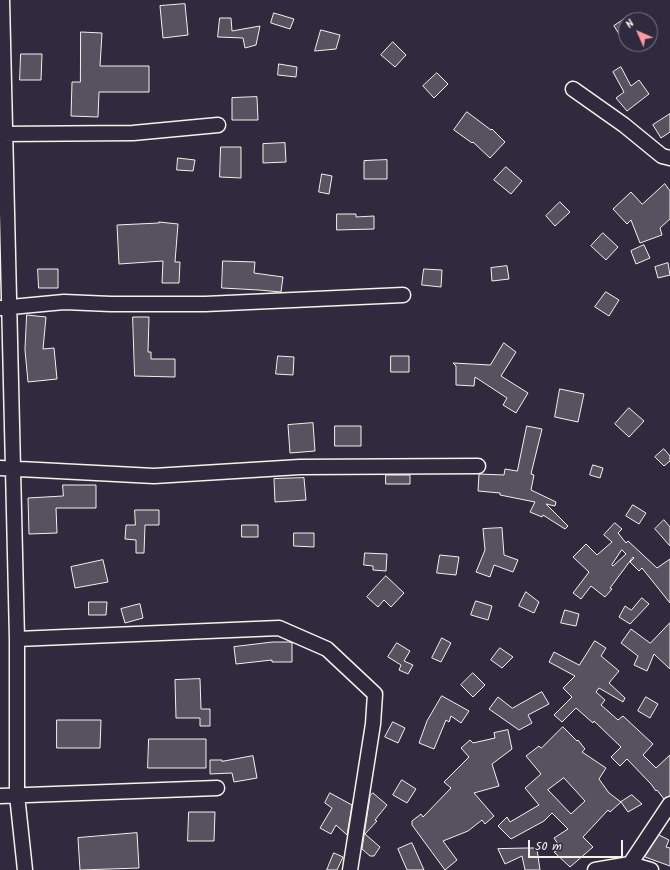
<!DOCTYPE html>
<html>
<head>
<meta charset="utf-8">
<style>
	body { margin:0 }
	#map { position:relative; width:670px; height:870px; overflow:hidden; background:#2f2a3d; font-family:Kalam,sans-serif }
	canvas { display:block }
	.north { position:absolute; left:618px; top:12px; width:40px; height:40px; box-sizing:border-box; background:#2f2a3d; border:1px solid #7e7a81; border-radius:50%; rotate:315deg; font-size:11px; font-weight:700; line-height:16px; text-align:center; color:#f4f1e8 }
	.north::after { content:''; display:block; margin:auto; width:14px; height:18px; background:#ff9aa2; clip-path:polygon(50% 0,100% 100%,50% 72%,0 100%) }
	.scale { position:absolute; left:528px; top:840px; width:95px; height:18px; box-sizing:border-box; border:2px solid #f4f1e8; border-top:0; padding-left:5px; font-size:12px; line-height:14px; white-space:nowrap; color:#f4f1e8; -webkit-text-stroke:3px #2f2a3d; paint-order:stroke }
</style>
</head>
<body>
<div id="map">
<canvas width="670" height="870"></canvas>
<div class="north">N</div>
<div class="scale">50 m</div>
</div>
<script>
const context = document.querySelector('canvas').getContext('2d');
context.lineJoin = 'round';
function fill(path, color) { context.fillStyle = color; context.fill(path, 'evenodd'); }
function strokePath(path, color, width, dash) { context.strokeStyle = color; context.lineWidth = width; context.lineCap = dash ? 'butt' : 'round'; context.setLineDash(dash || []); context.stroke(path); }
const building = new Path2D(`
	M185,4L188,35L163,38L160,6Z
	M274,13L294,19L290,29L271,23Z
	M220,18H231L232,31L260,26L256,45L245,48L243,38L218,37Z
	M626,18V45L614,26Z
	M321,30L340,35L336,49L315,51Z
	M81,32L102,33L100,66H149V92H99L98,117L71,116L72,82H80Z
	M393,42L406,55L395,67L381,55Z
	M21,54H42L41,80H20Z
	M279,64L297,67L296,77L278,75Z
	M621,67L631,86L639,80L649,94L627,111L616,98L624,92L613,72Z
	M437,73L448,84L434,98L423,86Z
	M257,97L258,120H232V98Z
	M467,112L491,130L492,129L505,142L490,158L473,142L472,143L454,130Z
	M670,114V132L661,138L653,125Z
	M285,143L286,162L263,163V144Z
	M221,147H241V178L220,177Z
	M178,158L195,160L193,171L177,170Z
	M387,160V179H364V161Z
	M506,167L522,181L511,194L494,180Z
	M322,174L332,176L329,194L319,192Z
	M665,184L670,191V219L660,228L662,235L640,243L631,220L627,224L613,209L631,192L642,204Z
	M560,202L570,212L555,226L546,216Z
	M337,214H356V217L374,216V229L337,230Z
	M159,222L178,224L175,262H180L179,283H162L163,261L119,264L117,225L159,223Z
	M603,233L618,247L606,260L591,246Z
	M644,245L650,258L636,264L631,251Z
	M223,261L255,262L254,273L283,277L281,292L259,290L222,288Z
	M668,263L670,275L658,278L655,267Z
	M507,266L509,279L492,281L491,268Z
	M38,269H58V288H39Z
	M424,269L442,270L441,287L422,285Z
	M606,292L619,300L609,316L595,307Z
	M27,315L46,317L43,349L54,348L57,379L28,382L25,350Z
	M133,317H149L148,352H151V359H175V377L135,376Z
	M504,343L516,352L501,376L528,393L516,413L503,405L507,398L475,377L474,386L456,385V366L453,363L490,365Z
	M278,356L294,357L293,375L276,374Z
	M391,356H409V372H391Z
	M560,389L584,394L578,422L555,417Z
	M629,408L644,421L629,437L615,424Z
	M313,423L315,451L290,453L288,425Z
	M335,426H361V446H335Z
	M527,426L542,429L531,474L534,475L531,490L556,502L555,506L546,504L568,526L565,529L543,515L542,517L530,512L535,502L500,495V493L478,491L479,474L504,475L505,469L517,471Z
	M664,449L670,456V461L664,466L655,457Z
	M593,465L603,468L600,478L590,475Z
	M386,475H410V484H386Z
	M304,478L306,500L275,502L274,479Z
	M63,485H96V508H56L57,533L29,534L28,498L63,496Z
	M633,505L646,513L639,524L626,516Z
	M135,510H159V525H145L144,553H136V540L125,539L126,525H135Z
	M664,520L670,527V546L655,529Z
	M615,523L622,529L618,533L626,543L628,541L657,568L670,559V603L642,568L639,571L630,562L634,558L633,557L610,588L612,589L605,597L591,586L581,599L573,593L589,572L573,557L586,544L597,555L612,542L604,535ZM622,550L626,554L613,566L612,565Z
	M242,525H258V537H242Z
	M502,528L504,555L518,560L513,572L494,565L490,577L476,572L485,550L483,529Z
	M294,533H314V547L294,546Z
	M365,553L387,554L386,571L373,570V566L364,565Z
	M440,555L459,557L456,575L437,573Z
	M103,560L108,582L75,588L71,567Z
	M386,576L404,593L391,607L384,600L378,607L367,597Z
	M526,592L539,602L534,613L519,606Z
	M642,598L649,604L630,624L619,617L625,606L631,610Z
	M476,601L492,606L488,620L471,615Z
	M89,602H107L106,615H89Z
	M140,604L143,618L125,623L121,609Z
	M565,610L579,614L576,626L561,623Z
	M670,623V669L654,654L647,671L634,665L638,656L621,643L631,629L650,643Z
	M442,638L451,643L441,662L432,658Z
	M595,641L606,648L601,656L619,671L609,683L625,698L623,702L599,688L596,692L605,700L601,705L618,720L623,716L653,744L643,755L656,768L670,755V796L664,799L657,790L656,791L651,784L627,759L620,766L611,757L621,747L594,721L593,723L576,708L562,722L554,715L572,697L563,688L575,676L549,662L554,652L579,665Z
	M273,642H289L292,643V662H272V660L236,664L234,647Z
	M397,643L410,651L404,661L413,665L408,674L399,670L401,665L388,657Z
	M500,648L513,657L502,668L491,660Z
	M473,673L485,685L473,697L461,685Z
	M200,679L201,709H210V726H200V718H176L175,680Z
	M542,692L549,704L528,715L532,723L519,730L489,709L498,697L512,708Z
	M442,696L469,711L461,723L451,716L449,722L446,720L434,749L419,743L427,721Z
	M646,697L658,704L650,718L638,711Z
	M57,720H101L100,748H57Z
	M393,722L405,728L398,743L385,737Z
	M563,727L577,741L578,740L585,749L582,752L606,768L599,779L609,793L621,802L610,812L608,810L583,837L593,847L570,867L554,852L561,849L554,838L568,829L552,813L544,821L511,839L498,826L507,817L510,822L539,805L525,788L541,774L526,756L539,746L541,748ZM564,778L585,801L571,814L548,790Z
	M508,730L512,749L492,764L499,786L474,793L494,816L485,824L482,820L468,831L443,841L457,860L445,870L412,825V821L421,814L423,817L451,788L444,782L469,757L461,748L470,740L473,743L495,738L494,733Z
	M149,739H206V768H148Z
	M253,756L257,778L234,782L232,773L210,774V760H222V761Z
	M402,780L416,789L407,803L393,795Z
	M330,793L352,805L347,835L336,825L331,834L320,828L332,808L325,803Z
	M373,793L387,805L375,820L377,821L365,834L380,847L374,856H370L362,849L370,796Z
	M632,795L642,804L628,812L621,802Z
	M189,812H215L214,841H188Z
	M137,833L139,868L80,870L78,838Z
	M659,835L669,840L666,847L670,848V866L645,857Z
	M412,843L424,870H407L398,849Z
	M527,848H540L537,849L540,870H525L522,856L505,864L498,849Z
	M334,853L343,857L337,870H327Z`);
fill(building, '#56525f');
strokePath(building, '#f4f1e8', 1);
const minor = new Path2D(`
	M2,0L17,639V795L25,870
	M573,89L624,125L662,156L670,158
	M0,134L133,133L218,125
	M0,308L64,302L111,304H205L403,295
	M0,468L154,476L300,467L478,466
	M17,639L279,628L327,649L375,694L373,724L350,870
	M0,796L217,788
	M630,864L651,870
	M595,870L630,864L670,804`);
strokePath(minor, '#f4f1e8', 17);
strokePath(minor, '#2f2a3d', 14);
</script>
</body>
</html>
